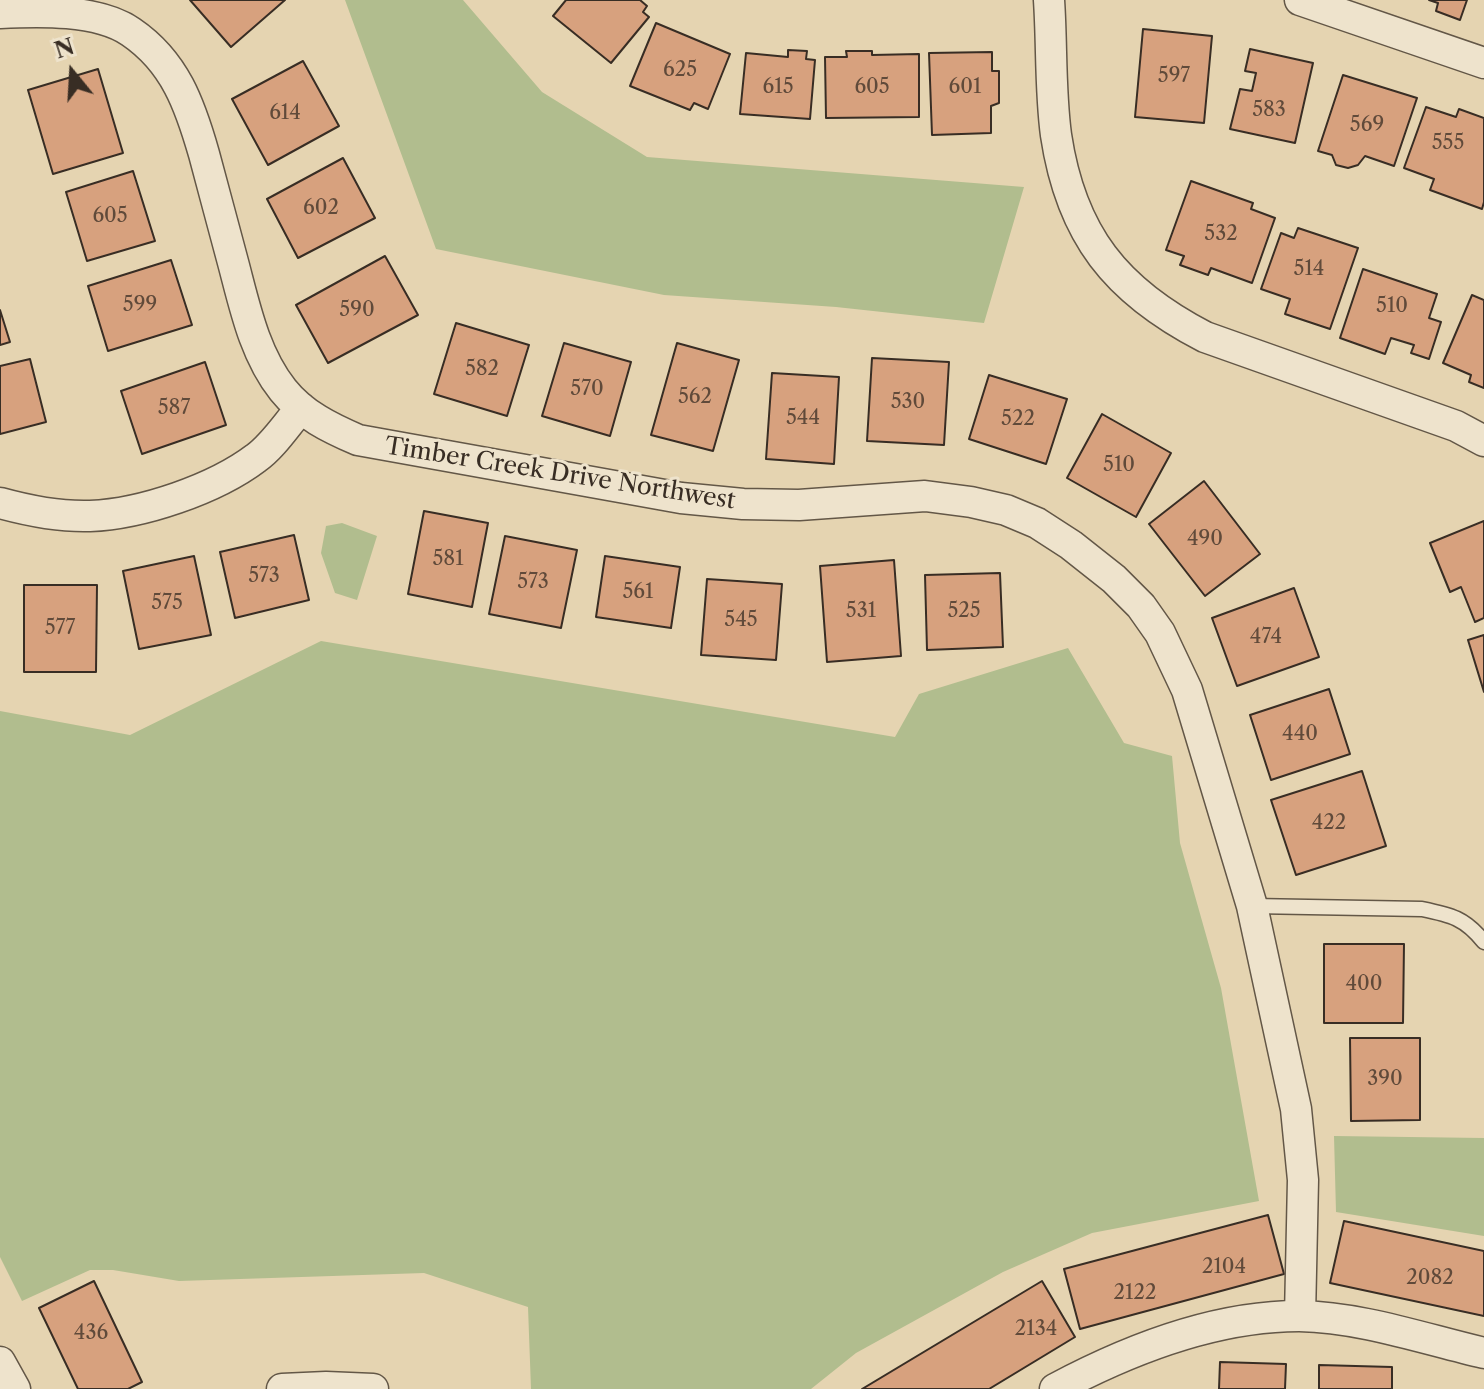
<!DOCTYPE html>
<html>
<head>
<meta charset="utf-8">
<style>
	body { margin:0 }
	#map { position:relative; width:1484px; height:1389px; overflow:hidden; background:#e5d4b1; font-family:"Libre Caslon Text",serif }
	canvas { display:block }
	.north { position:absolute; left:32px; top:32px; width:80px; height:80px; -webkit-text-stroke:6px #eee3cc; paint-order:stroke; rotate:342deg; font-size:22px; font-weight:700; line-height:32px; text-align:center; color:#382d24 }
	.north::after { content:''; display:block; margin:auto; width:28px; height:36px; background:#382d24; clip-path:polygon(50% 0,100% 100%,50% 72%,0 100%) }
</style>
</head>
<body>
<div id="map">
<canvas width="1484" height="1389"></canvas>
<div class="north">N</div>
</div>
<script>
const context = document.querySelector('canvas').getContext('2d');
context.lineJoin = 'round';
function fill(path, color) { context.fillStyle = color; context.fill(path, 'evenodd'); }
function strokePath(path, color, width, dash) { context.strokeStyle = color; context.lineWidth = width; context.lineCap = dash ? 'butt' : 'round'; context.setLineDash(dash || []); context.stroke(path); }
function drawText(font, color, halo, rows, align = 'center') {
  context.font = font + ' "Libre Caslon Text",serif'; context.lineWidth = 6; context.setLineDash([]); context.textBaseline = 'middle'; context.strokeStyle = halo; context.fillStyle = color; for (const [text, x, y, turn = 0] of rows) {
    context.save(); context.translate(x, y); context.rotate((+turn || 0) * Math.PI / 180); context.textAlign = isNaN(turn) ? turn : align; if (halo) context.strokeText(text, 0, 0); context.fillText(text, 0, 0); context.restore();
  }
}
fill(new Path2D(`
	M345,0H463L542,92L647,157L1024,187L984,323L836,307L664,295L436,249Z
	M342,523L377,536L357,600L335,593L321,553L326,526Z
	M321,641L895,737L919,694L1068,648L1124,743L1172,756L1180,843L1221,988L1259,1201L1092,1233L1003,1272L856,1353L811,1389H531L528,1307L424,1273L179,1281L113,1270H90L22,1301L0,1257V711L130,735Z
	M1334,1136L1484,1138V1236L1336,1212Z`), '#b1bd8e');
const building = new Path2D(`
	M190,0H285L231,47Z
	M566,0H640L647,6L643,12L649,17L611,63L553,16Z
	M1429,0H1467L1460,20L1436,11L1438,3Z
	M656,23L730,54L708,109L694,103L690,110L630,86Z
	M1143,29L1212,36L1204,123L1135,117Z
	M1250,49L1313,63L1295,143L1230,129L1240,89L1252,91L1256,73L1245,71Z
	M788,50L807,51L806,59L815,60L810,119L740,114L746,53L788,57Z
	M846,51H872V55L919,54V117L826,118L825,57H847Z
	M992,52V71H999V103L991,106V133L932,135L929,53Z
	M303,61L339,126L268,165L232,99Z
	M98,69L123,153L53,174L28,90Z
	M1343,75L1417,98L1394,166L1365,156L1358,165L1348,168L1336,165L1332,155L1318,151Z
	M1426,107L1456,117L1459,109L1484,118V202L1482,209L1430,190L1434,179L1404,168Z
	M343,158L375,218L298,258L267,199Z
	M133,171L155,241L87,261L66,192Z
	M1191,181L1253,203L1251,209L1275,218L1252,283L1211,268L1208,275L1180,265L1184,256L1166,250Z
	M1298,228L1358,248L1330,329L1285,314L1290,299L1261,289L1281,233L1294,238Z
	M385,256L418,315L328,363L296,305Z
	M171,260L192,325L108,351L88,286Z
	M1363,269L1437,294L1429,318L1441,322L1429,359L1411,353L1414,345L1391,338L1385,354L1340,338Z
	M1472,295L1484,300V388L1469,382L1471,375L1443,363Z
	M0,310L10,342L0,345Z
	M456,323L529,345L507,416L434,394Z
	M564,343L631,362L610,436L542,416Z
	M677,343L739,360L713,451L651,435Z
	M872,358L949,362L944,445L867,441Z
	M30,359L46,422L0,434V366Z
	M205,362L226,425L142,454L121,391Z
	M772,373L839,377L834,464L766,459Z
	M989,375L1067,399L1046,464L969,439Z
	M1102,414L1171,453L1136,517L1067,478Z
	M1204,481L1260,554L1205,596L1149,524Z
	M424,511L488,523L472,607L408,594Z
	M1484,521V618L1475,622L1461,587L1450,592L1430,543Z
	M294,535L309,600L235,618L220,552Z
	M505,536L577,550L561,628L489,614Z
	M194,556L211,635L139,649L123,571Z
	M605,556L680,567L671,628L596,617Z
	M894,560L901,656L827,662L820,566Z
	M1000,573L1003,647L927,650L925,575Z
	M707,579L782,584L776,660L701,655Z
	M24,585H97L96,672H24Z
	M1294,588L1319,657L1237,686L1212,618Z
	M1484,635V692L1468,640Z
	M1329,689L1350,754L1271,780L1250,715Z
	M1362,771L1386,846L1296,875L1271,800Z
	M1324,944H1404L1403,1023H1324Z
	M1350,1038H1420V1120L1351,1121Z
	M1268,1215L1284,1274L1080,1329L1064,1269Z
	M1344,1221L1484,1251V1316L1330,1283Z
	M94,1281L142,1382L128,1389H78L39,1308Z
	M1042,1281L1075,1337L989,1389H862Z
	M1220,1362L1286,1364L1285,1389H1219Z
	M1319,1365L1392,1367V1389H1319Z`);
fill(building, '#d7a17e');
strokePath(building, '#382d24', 2);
const lane = new Path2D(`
	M1252,906L1422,909C1451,915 1465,918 1484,942`);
const street = new Path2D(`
	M1049,0C1052,44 1050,91 1056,135C1071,235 1116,291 1205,337L1456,426L1484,441
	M1300,0L1484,63
	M0,13C38,11 98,9 131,32C175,62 190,105 204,154C214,191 224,229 234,266C245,308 255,355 283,390C303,415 330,428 358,440L681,498L743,504L799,505L925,496L971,502L1006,510L1037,523L1071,545L1114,579L1141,606L1160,633L1187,690L1252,906L1296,1109L1303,1180L1300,1316
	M0,503C29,511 60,517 90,516C142,514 215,489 256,458C273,446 287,424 301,408
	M0,1362L15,1389
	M282,1389L326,1387L373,1389
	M1055,1389C1128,1350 1214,1316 1299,1316C1361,1317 1424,1339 1484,1353`);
strokePath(lane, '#635747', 17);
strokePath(street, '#635747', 33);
strokePath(lane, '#eee3cc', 14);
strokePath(street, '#eee3cc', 30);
drawText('20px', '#604a3a', null, [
	["625",680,70],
	["597",1174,76],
	["615",778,87],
	["605",872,87],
	["601",965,87],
	["583",1269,110],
	["614",285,113],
	["569",1367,125],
	["555",1448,143],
	["602",321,208],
	["605",110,216],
	["532",1221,234],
	["514",1309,269],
	["599",140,305],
	["510",1392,306],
	["590",357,310],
	["582",482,369],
	["570",587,389],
	["562",695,397],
	["530",908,402],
	["587",174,408],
	["544",803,418],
	["522",1018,419],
	["510",1119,465],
	["490",1205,539],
	["581",448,559],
	["573",264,576],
	["573",533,582],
	["561",638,592],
	["575",167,603],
	["531",861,611],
	["525",964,611],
	["545",741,620],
	["577",60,628],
	["474",1266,637],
	["440",1300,734],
	["422",1329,823],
	["400",1364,984],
	["390",1385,1079],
	["2104",1224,1267],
	["2082",1430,1278],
	["2122",1135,1293],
	["2134",1036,1329],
	["436",91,1333]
]);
drawText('24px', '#382d24', '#eee3cc', [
	["Timber Creek Drive Northwest",560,474,9]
]);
</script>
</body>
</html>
